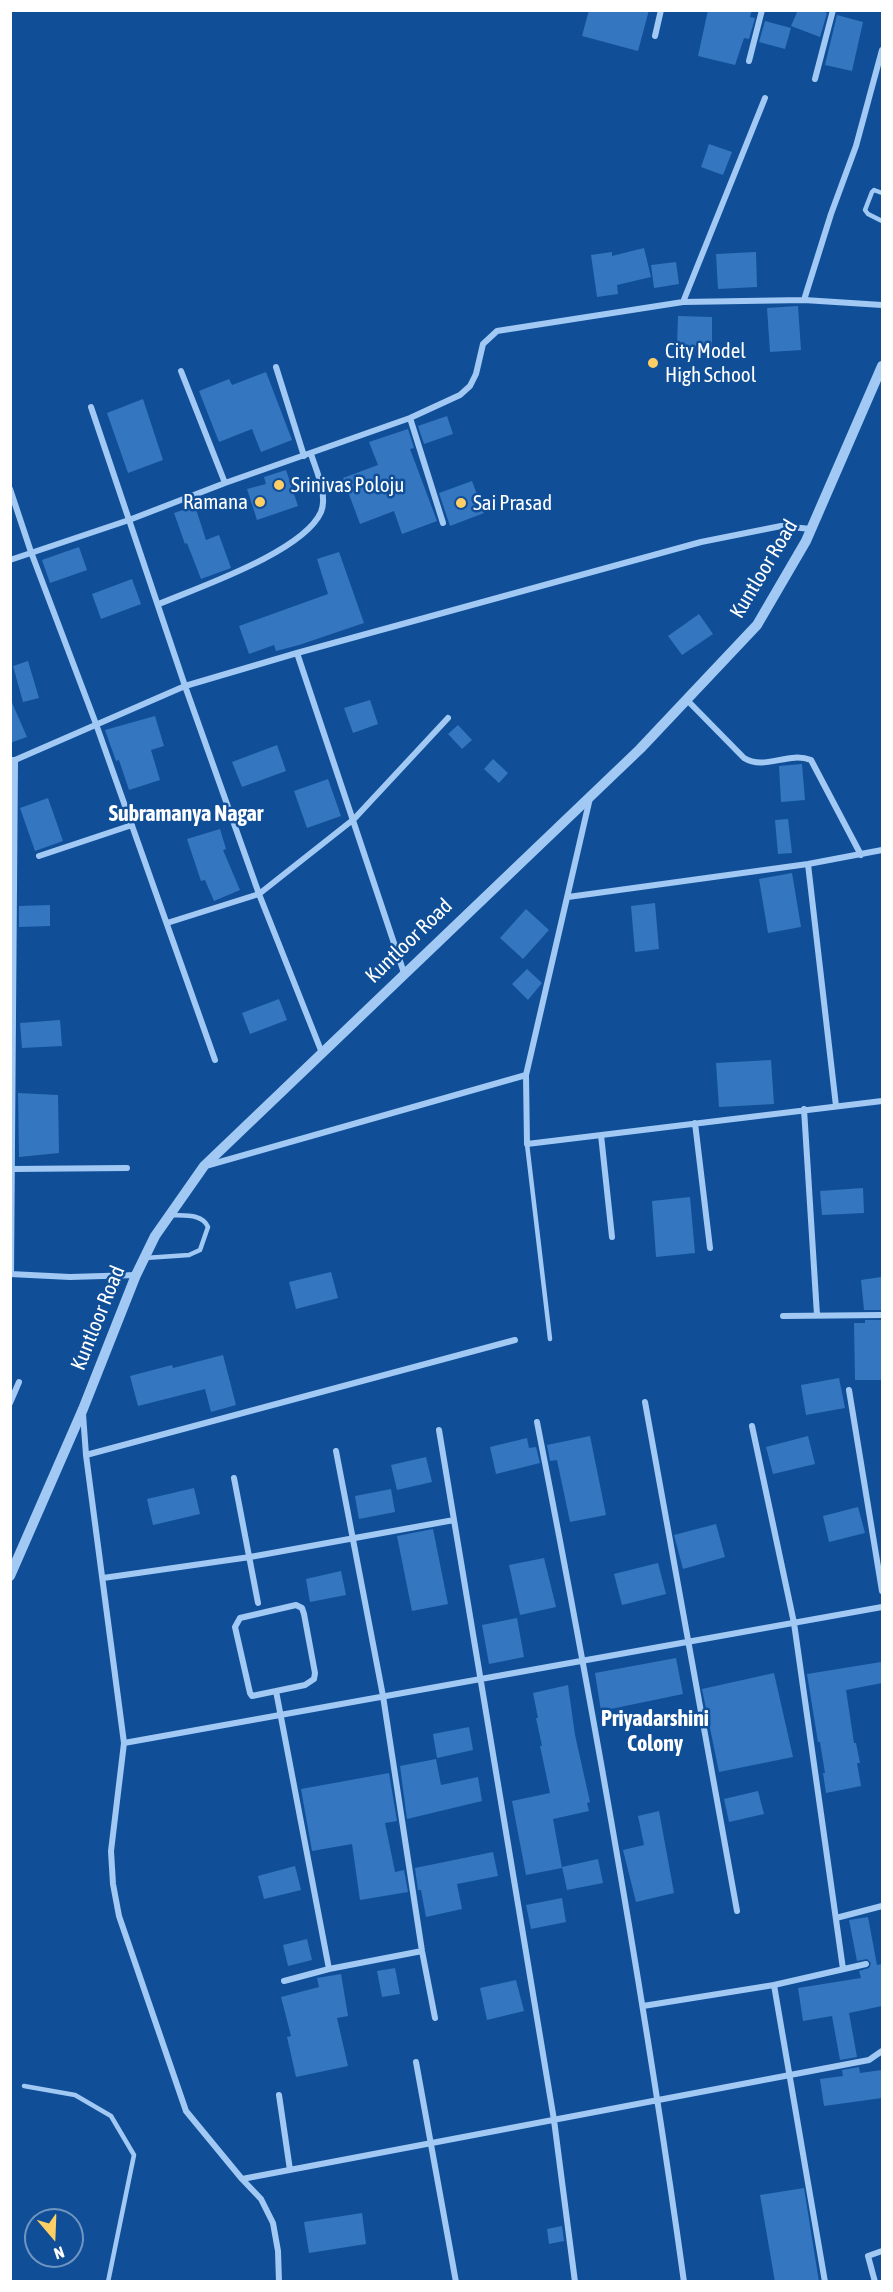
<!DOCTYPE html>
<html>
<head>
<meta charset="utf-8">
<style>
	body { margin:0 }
	#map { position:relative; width:893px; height:2292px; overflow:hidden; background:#104f98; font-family:"Asap Condensed",sans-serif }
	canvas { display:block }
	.frame { position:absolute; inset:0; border:12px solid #fff; pointer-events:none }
	.north { position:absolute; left:24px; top:2208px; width:60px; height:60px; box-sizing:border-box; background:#104f98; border:2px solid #7095c1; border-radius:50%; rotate:161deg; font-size:16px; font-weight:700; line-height:24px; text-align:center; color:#fff }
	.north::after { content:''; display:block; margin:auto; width:21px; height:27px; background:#ffce64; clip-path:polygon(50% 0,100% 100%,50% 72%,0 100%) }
</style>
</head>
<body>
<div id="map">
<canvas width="893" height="2292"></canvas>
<div class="frame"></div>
<div class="north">N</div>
</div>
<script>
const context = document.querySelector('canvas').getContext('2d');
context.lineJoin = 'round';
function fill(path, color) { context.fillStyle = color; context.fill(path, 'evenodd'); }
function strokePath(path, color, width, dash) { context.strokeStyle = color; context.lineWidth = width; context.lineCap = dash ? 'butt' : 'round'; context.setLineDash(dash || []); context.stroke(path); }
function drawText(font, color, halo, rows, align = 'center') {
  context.font = font + ' "Asap Condensed",sans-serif'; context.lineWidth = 5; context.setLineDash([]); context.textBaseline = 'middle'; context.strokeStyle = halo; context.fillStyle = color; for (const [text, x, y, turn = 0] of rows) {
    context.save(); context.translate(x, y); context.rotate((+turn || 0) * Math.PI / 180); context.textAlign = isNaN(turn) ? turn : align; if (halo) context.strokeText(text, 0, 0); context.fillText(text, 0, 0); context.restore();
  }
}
fill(new Path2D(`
	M589,10H649L638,51L582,36Z
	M708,10H752L750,17L755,18L749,39L744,38L735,65L698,56Z
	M798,10H821L827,13L820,37L791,26Z
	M837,15L863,22L852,71L825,65Z
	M765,21L791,28L785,49L759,42Z
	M709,144L732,152L723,175L701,167Z
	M644,248L651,277L617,285L618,294L597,297L591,255L612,252V256Z
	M756,252L757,287L718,289L716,254Z
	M676,262L679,284L654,288L651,265Z
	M798,306L801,350L770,352L767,308Z
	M678,316L712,317V347H677Z
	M266,372L292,440L261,452L252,429L219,442L199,391L229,379L232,385Z
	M143,399L163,460L128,473L107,413Z
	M447,416L453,434L424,444L418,426Z
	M408,429L414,448L410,449L437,521L402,534L394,511L360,524L343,478L378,465L369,442Z
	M286,470L298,506L257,520L247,489L266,484L264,477Z
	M472,481L484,513L450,526L439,493Z
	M195,506L206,540L219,535L231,568L201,579L187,543L185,544L174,513Z
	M79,547L87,570L50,583L42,560Z
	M339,552L364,623L299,645L276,651L274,645L249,654L239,626L328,594L317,559Z
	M132,579L141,604L101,619L92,594Z
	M699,614L713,634L682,655L668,636Z
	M28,661L39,698L23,702L13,666Z
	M10,698L27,737L10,743Z
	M370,700L378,724L353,733L344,708Z
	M155,716L164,746L151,750L160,780L129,790L119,760L116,761L105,730Z
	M458,725L472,740L462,749L448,734Z
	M277,745L286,771L242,787L232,762Z
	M493,759L508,773L499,783L484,769Z
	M802,764L805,800L781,802L779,766Z
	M328,779L341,816L307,828L294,791Z
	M48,798L63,841L35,851L20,808Z
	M788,819L792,853L778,854L775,820Z
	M220,829L226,849L223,850L240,890L214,901L205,880L201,881L187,839Z
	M792,873L801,927L768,933L759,879Z
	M655,903L659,949L635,952L631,906Z
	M50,905V926L19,927V906Z
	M526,909L549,930L523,959L500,938Z
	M527,969L542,983L528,1000L512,984Z
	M279,999L287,1020L250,1034L242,1013Z
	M60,1020L62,1046L22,1048L20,1023Z
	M771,1060L774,1104L719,1107L716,1063Z
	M18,1093L58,1095L59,1153L19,1157Z
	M863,1188L864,1213L822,1215L820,1191Z
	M690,1197L695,1253L656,1257L652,1201Z
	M331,1272L338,1298L296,1309L289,1282Z
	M881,1277L882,1310H864L861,1280Z
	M865,1320H882V1380H855L854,1323H865Z
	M223,1355L236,1405L211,1412L205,1389L138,1406L130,1376L172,1365L173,1368Z
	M839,1378L845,1408L806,1415L801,1385Z
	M590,1436L606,1515L570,1522L557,1460L550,1461L547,1445Z
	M808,1436L815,1464L773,1474L766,1447Z
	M527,1438L529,1448L536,1447L540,1463L496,1474L490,1447Z
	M426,1457L432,1482L397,1490L391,1465Z
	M194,1488L200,1514L153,1525L147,1499Z
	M391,1489L395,1512L359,1519L355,1496Z
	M858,1507L865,1533L829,1542L823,1516Z
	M716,1524L725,1557L683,1569L674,1535Z
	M433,1529L448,1604L412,1611L397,1536Z
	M544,1558L556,1607L520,1615L509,1565Z
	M658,1563L666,1594L622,1605L614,1574Z
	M341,1571L346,1595L310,1602L306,1579Z
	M517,1618L524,1657L489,1664L482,1625Z
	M676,1658L683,1694L601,1711L595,1673Z
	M881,1662L882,1683L846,1690L854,1743H856L860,1763H857L861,1786L826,1793L823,1773H825L820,1742H818L807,1674Z
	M774,1673L793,1757L719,1772L702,1689Z
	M568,1685L575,1735L590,1802L587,1803L589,1811L553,1819L562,1868L526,1875L512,1801L550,1793L540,1746H542L536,1718H538L533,1693Z
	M469,1727L473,1750L437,1758L433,1734Z
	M436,1759L441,1785L478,1777L482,1801L407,1819L400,1766Z
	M389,1773L397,1821L385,1823L395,1872L404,1870L408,1892L360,1900L352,1844L312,1851L301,1789Z
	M758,1791L764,1814L729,1822L724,1799Z
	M659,1811L674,1893L636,1902L623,1850L644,1845L638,1816Z
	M493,1852L498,1876L457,1884L462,1909L426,1917L421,1890H418L415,1868Z
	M598,1859L603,1883L567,1890L562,1867Z
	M295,1866L301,1890L264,1899L258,1876Z
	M562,1898L566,1922L531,1929L526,1905Z
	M868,1917L877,1965L882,1964V2006L849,2013L857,2057L840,2060L832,2016L803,2021L798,1988L861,1978L859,1971L869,1968L871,1963L867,1959L857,1961L849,1920Z
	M307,1939L312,1960L288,1966L283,1945Z
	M395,1968L400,1994L382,1997L377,1971Z
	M341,1974L348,2016L337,2018L348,2066L296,2077L287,2037L291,2036L281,1997L319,1987L317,1978Z
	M516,1980L524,2011L487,2020L480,1988Z
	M859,2067L860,2073L882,2070V2098L824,2106L820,2079L843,2076L842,2070Z
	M804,2188L819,2282H775L760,2195Z
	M362,2213L366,2244L309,2253L304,2222Z
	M562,2226L564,2241L549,2244L547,2229Z`), '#3476bf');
strokePath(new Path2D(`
	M882,193L874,190L872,192L865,210L868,214L882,221
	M527,1144L550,1339
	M145,1258L189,1255L200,1250L208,1227C202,1213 184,1216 170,1215
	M24,2086L75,2095L111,2116L134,2155L108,2282`), '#a1c9f4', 4.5);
strokePath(new Path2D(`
	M655,36L661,10
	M749,61L762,10
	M815,79L833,10
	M804,300L831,214L856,146L882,50
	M683,302L765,98
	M276,367L304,456
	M181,371L225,483
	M91,407L185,686L259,894L322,1053
	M410,418L443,523
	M10,489L31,552L96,724L215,1060
	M10,560L129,520L225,483L410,418L460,395L470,386L476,374L483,344L497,331L683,302L804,300L882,305
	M159,604C199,587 303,552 321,512C328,495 316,470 311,454
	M297,653L404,973
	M687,700L744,758C765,771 788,751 811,760L861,855
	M10,760H15L185,686L297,653L701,542L781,526L811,529
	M590,798L526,1075L527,1144L882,1101
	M39,856L132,825
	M808,864L836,1106
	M568,897L808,864L882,850
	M167,923L259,894L354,819L448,718
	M804,1109L817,1315
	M695,1123L710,1248
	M601,1135L612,1237
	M209,1165L526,1075
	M12,1169L127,1168
	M10,1274L70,1277L136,1275
	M11,1274L15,760
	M783,1316L882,1315
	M849,1390L882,1591
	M645,1402L737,1911
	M10,1403L19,1382
	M83,1414L86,1455L124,1743L111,1851L113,1884L119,1916L186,2111L242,2179L261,2199L273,2223L278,2251L279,2282
	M537,1422C593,1707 644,1994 684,2282
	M752,1426L794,1623L843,1969
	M439,1430L554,2120L575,2282
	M336,1451L383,1696L422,1951L435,2018
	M86,1455L515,1340
	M234,1478L258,1603
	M103,1578L250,1557L454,1520
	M296,1605L302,1608L304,1614L315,1673L314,1679L305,1685L252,1696L250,1693L235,1627L240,1618Z
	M276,1691L329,1969
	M124,1743L882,1607
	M836,1918L882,1906
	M284,1981L329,1969L422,1951
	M643,2006L774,1985
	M416,2062L456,2282
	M279,2095L290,2170
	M242,2179L869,2060L882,2051
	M825,2282L774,1985L866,1964
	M875,2282L868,2256L882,2251`), '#a1c9f4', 6);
strokePath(new Path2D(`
	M10,1576L83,1409L136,1275L155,1236L204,1166L640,749L757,625L806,541L882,366`), '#a1c9f4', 10);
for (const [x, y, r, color] of [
	[653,363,6,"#ffce64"],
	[279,485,6,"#ffce64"],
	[260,502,6,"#ffce64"],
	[461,503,6,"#ffce64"]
]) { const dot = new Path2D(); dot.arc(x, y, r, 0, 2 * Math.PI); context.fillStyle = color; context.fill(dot); strokePath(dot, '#104f98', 2); }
drawText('21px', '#fff', '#104f98', [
	["City Model",665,351],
	["High School",665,375],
	["Srinivas Poloju",291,485],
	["Ramana",248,502,"right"],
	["Sai Prasad",473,503]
], 'left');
drawText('21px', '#fff', '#104f98', [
	["Kuntloor Road",764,569,-59],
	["Kuntloor Road",409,941,-44],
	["Kuntloor Road",98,1318,-68]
]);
drawText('bold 22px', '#fff', '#104f98', [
	["Subramanya Nagar",186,814],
	["Priyadarshini",655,1719],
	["Colony",655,1744]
]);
</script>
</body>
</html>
